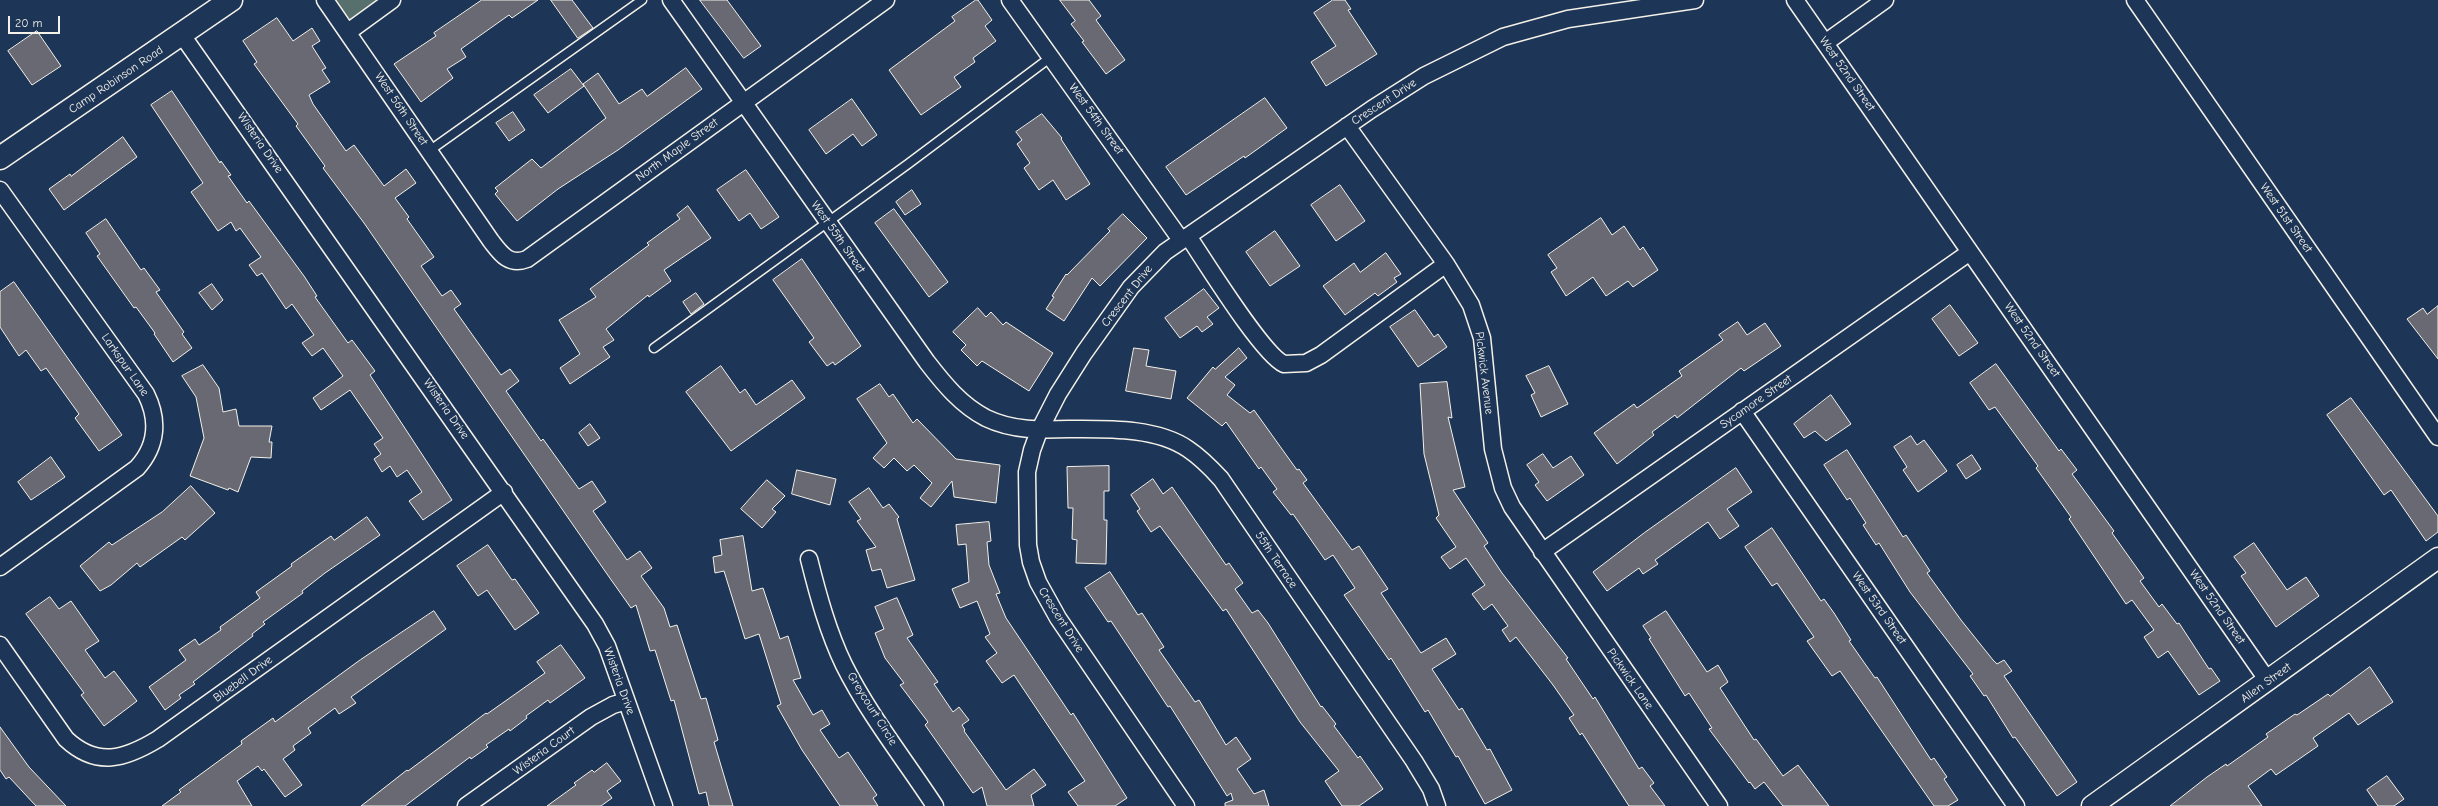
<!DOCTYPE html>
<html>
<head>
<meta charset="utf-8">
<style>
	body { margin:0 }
	#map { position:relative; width:2438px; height:806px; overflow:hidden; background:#1d3557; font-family:"Comic Neue",sans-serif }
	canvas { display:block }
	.scale { position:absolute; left:8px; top:16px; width:52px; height:18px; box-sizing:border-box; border:2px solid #f4f1e8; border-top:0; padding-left:5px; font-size:12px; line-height:14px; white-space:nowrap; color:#f4f1e8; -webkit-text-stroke:3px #1d3557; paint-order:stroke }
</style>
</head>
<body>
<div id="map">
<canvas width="2438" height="806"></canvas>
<div class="scale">20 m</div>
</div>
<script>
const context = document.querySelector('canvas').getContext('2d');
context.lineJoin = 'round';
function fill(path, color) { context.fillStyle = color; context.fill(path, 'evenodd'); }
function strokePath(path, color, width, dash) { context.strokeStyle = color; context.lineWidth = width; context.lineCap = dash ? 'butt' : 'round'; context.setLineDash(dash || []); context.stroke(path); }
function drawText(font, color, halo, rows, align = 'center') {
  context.font = font + ' "Comic Neue",sans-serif'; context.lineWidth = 4; context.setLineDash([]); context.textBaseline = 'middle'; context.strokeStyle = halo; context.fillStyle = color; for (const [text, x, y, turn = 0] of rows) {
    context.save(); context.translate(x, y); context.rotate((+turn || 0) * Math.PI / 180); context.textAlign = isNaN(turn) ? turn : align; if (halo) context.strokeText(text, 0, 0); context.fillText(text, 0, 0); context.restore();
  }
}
fill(new Path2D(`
	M333,0H383L350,24Z`), '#57706d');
const building = new Path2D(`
	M482,0H538L512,18L509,15L461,49L466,57L447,69L453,78L421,102L394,64L436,36L434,33Z
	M551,0H572L593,28L578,38Z
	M700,0H727L761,46L744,58Z
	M976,0H978L992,20L985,26L996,41L973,58L975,62L954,77L961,87L921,115L889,70L955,21L952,17Z
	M1060,0H1089L1101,16L1096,20L1125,60L1106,74L1082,42L1084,41L1071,24L1075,21Z
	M1333,0H1345L1351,9L1348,10L1377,54L1326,86L1311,62L1336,46L1314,13Z
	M277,18L293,41L312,28L320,41L312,46L326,68L322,70L330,82L309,95L313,104L346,151L354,145L384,186L406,169L416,183L395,198L409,217L407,219L434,257L421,266L442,296L451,290L461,304L454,309L501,375L510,369L519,381L506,391L541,441L543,439L579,489L592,481L606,502L593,511L627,560L640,551L652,568L641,576L664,608L670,627L677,625L701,699L706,698L718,740L714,742L733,806H709L706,792L699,794L674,700L671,701L655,650L650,651L636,605L631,608L607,574L364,223L323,168L325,166L296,126L298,124L254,64L257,62L243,41Z
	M37,31L61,66L32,85L8,51Z
	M686,68L702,89L618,150L558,189L517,221L495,194L498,191L495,188L532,159L541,168L606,118L583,84L598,73L619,104L642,89L647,96Z
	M571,69L584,86L548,113L534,95Z
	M172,91L220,163L221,161L231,175L228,176L247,203L249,201L304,276L317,296L315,297L348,343L352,340L375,371L370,375L452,500L423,520L409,501L422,492L407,470L397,477L390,466L382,472L374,459L381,454L374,444L383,438L350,390L321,410L313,398L343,376L323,348L312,356L302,343L314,335L292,304L286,309L262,273L257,276L249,265L261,257L240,228L236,231L231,222L218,231L191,192L203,183L151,105Z
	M1265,98L1287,128L1245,158L1244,156L1186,195L1166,167Z
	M852,99L877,135L862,146L853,134L826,154L809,130Z
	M513,112L525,130L509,141L496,123Z
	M1042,114L1062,138L1061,139L1090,184L1066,200L1053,180L1039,190L1024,168L1030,163L1017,144L1022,140L1016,132Z
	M123,137L137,157L64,210L49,189L70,174L71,176Z
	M746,170L779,217L761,229L750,213L739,221L717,190Z
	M1340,185L1365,221L1336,241L1311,205Z
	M912,190L921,204L905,215L896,202Z
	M688,206L711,238L664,270L671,281L649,297L648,295L606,329L614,340L603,347L610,357L570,384L560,368L580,354L559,320L596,297L590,289L649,245L647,243L680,219L677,215Z
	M894,209L948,282L929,297L875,223Z
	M1123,214L1147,238L1100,286L1092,278L1064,321L1046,309L1054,297L1052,296L1066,274L1067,275L1110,231L1108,229Z
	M1601,218L1612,235L1624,226L1640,250L1643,247L1658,270L1633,287L1628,281L1606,296L1593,277L1566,296L1551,272L1557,268L1548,255Z
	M106,219L141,270L144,268L160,290L156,292L184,332L182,334L192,348L173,362L154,334L155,333L136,307L134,308L97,256L100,254L86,233Z
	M1275,231L1300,266L1270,286L1246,252Z
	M1386,253L1401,274L1394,278L1397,282L1378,296L1375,293L1345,315L1323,286L1354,263L1360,272Z
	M802,259L861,346L835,365L833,362L827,366L809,342L814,338L773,280Z
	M14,282L122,435L99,451L75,418L79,414L46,368L41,371L26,350L19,356L0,327V292Z
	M212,284L223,300L212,310L199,293Z
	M1204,289L1219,308L1207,317L1213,324L1202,332L1197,326L1180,338L1165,318Z
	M696,293L704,304L691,314L683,302Z
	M1950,305L1978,343L1959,356L1932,319Z
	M2438,306V359L2407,319L2423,308L2427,314Z
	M978,308L986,317L991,312L1003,325L1006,322L1053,353L1029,391L982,361L977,366L961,350L966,345L953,332Z
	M1415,310L1434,337L1438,334L1447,347L1418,367L1390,327Z
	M1738,322L1747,335L1765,323L1781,346L1744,371L1741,368L1677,418L1675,415L1652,432L1654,435L1617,464L1594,433L1634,404L1637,408L1682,376L1679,371L1723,340L1719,335Z
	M1134,348L1149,350L1146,366L1176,371L1171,399L1126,391Z
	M1239,348L1247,358L1225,377L1235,385L1227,395L1250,413L1254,410L1297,470L1299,469L1307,480L1303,483L1352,550L1359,546L1388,589L1381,593L1421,653L1446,638L1456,654L1432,669L1459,710L1462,708L1487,750L1490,749L1512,790L1485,804L1458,756L1456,757L1428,710L1425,712L1391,658L1389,660L1344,595L1355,588L1333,555L1325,560L1293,514L1291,515L1273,492L1277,489L1261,467L1259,469L1226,422L1222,426L1187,398L1213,367L1215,369Z
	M1996,364L2059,451L2061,449L2077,470L2072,474L2114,531L2112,533L2144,578L2140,581L2159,607L2162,604L2177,624L2179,623L2209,669L2211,668L2220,681L2199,695L2168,651L2158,658L2144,637L2154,630L2132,600L2126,604L2069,519L2071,517L2036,468L2038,466L1995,407L1989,410L1970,383Z
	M203,365L219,388L223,412L236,409L239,426H272L269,442H272L271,458L251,457L238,492L229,488L228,490L190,476L204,438L196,397L182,376Z
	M721,366L740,393L745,389L756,405L792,380L805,398L731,451L686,392Z
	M1549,366L1568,404L1541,417L1531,395L1535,393L1526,376Z
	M1447,382L1452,418L1448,417L1465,487L1453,490L1488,543L1484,546L1502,573L1568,658L1566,659L1593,699L1595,697L1639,769L1642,767L1654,783L1650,786L1665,806H1629L1582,733L1580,735L1569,718L1574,715L1553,685L1516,637L1510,642L1502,630L1508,626L1492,604L1484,610L1472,594L1485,585L1466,558L1450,569L1441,557L1456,547L1436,518L1439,515L1424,454L1420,384Z
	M880,384L889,397L893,394L913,423L917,419L956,459L1000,465L996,503L954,497L952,481L931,507L920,498L932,483L914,465L907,471L894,458L884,468L873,458L887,443L857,399Z
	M1831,395L1851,424L1826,441L1815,431L1804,438L1794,424Z
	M2351,398L2438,516V532L2426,541L2391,490L2384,495L2327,415Z
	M590,424L600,438L588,446L579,433Z
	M1911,436L1917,445L1924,440L1947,471L1918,492L1903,470L1907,467L1894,447Z
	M1847,450L1903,537L1906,535L1930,571L1927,573L1961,620L1993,660L1997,664L2004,660L2012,671L2004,676L2077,782L2057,796L2015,737L2013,738L1986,695L1984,696L1970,676L1973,674L1910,592L1879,543L1876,545L1863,525L1866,523L1850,498L1847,500L1824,465Z
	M1543,454L1553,468L1571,456L1584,475L1547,501L1535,485L1539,482L1527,465Z
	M1972,455L1981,469L1966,479L1957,465Z
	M51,457L65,477L31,500L18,482Z
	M1109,466V491H1104V520H1107L1106,564L1076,563L1077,540L1072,539L1073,508H1068L1067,467Z
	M1736,468L1752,492L1727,509L1739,526L1720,539L1708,522L1655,560L1658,564L1643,574L1639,568L1607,591L1593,572L1644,533Z
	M797,470L836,479L830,505L792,494Z
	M1153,479L1163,494L1172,487L1226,565L1229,563L1243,583L1235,589L1252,613L1258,610L1268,623L1321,707L1322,706L1336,724L1334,726L1358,758L1360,756L1383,789L1359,806H1342L1325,781L1339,771L1300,722L1226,609L1223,611L1160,526L1151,532L1137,511L1140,509L1131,495Z
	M767,480L785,496L772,509L776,512L762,528L741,509Z
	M191,486L215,513L185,540L182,537L140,567L137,563L111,585L100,591L80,566L109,542L112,545L162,512Z
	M869,488L883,508L889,504L899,517L897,519L915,580L887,588L881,569L872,571L866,550L876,547L857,521L861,519L849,502Z
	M367,517L380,535L325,573L302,591L303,593L263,622L265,624L252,634L253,636L193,682L195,684L179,695L181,698L165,710L149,687L186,660L179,650L195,639L199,645L221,630L220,627L260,598L256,592L292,566L291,564L331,536L334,540Z
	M989,522L991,541L987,542L989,565L1000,593L996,594L1006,618L1071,715L1073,713L1127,798L1115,806H1078L1068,792L1085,781L1014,675L1002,683L986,661L997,653L985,637L990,634L977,601L960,608L952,589L969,582L966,544L958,545L956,525Z
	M1772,528L1821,601L1824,599L1834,613L1851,640L1849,641L1875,678L1877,677L1931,760L1934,758L1947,777L1944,779L1958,800L1948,806H1934L1840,671L1832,676L1807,641L1814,637L1777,583L1772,586L1745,547Z
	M743,536L752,591L763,588L780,639L788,636L801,678L793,680L813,715L822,710L830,724L820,730L839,758L848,752L877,795L873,798L878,806H840L802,750L777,706L781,704L759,634L745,639L724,571L715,573L713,557L722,555L720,540Z
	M2254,543L2287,590L2306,577L2319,596L2276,627L2241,576L2246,573L2234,557Z
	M488,545L512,580L515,579L539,613L515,630L487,590L478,596L457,566Z
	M1110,572L1138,615L1142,613L1164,647L1159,650L1195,702L1199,700L1226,745L1236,737L1251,759L1237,769L1254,794L1264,790L1269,806H1225V803L1233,800L1231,793L1227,796L1170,706L1168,707L1111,621L1108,622L1085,588Z
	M50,597L59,609L71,601L99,641L85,650L105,678L114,671L137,701L104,726L81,695L84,693L26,614Z
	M897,598L913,635L907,638L938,682L934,684L953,712L959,707L969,720L962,725L965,730L964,731L1006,790L1034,769L1046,785L1031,795L1034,806H987L982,787L973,793L925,725L928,722L900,685L904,683L885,658L875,633L884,629L875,607Z
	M434,611L446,629L351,697L356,703L339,714L335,708L308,728L311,733L293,746L295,750L283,759L302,785L285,797L264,769L262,771L258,766L237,781L252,806H162L181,792L179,790L242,744L241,741L273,718L275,722L360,660Z
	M1666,611L1707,672L1718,665L1728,682L1720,688L1754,740L1756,739L1783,776L1798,765L1829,806H1783L1764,782L1755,789L1750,782L1749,783L1709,729L1712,728L1689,693L1685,696L1649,639L1651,638L1643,626Z
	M561,645L585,678L550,703L548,700L526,716L527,718L510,731L509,729L486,745L488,747L471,759L470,757L405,806H361L407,770L408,771L486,713L487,714L545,673L537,662Z
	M2370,667L2393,702L2358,725L2349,713L2313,738L2318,746L2276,775L2271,769L2248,786L2262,806H2170L2207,777L2226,764L2227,766L2268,737L2266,734L2295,714L2297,715L2328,694L2330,696Z
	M0,727L29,767L66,806H36L9,777L6,779L0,770Z
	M607,763L621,781L607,791L612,798L601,806H547L576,785L574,783L592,770L594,772Z
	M2387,776L2404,799L2394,806H2378L2367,790Z`);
fill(building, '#696973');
strokePath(building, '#f4f1e8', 1);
const service = new Path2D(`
	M429,151L642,0
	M654,348L908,164L1051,57`);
const minor = new Path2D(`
	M325,0L491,241C501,254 509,266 527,259L886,0
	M671,0L927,362C944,384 961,405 986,418C1013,431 1041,430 1069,429C1106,429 1156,427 1188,449C1200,457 1211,468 1221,479L1414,761L1431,789L1437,806
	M1010,0L1181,240
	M1795,0L2268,681
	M2135,0L2438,437
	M348,32L392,0
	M182,35L595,624L607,646L664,806
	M1825,43L1885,0
	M1347,126L1446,264L1471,305L1482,338L1493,449L1503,488L1512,507L1719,806
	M0,190L146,394C159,420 157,446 137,468L0,567
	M1188,236C1205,261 1262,354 1284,364L1306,363L1321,355L1446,264
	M1742,411L2016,806
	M1542,552L1970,252
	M809,559C818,595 828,632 844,665C869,715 905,760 935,806
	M0,645L66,739C97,768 125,759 158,739L504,492
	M466,806L591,717L613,705L626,701
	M1186,806L1058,618L1038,582L1031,562L1028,545L1027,472L1032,450L1039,431L1058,394L1084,353L1131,287L1165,252L1372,109L1424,76L1503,37L1568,19L1695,0`);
const tertiary = new Path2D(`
	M2092,806L2438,558`);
const secondary = new Path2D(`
	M0,158L231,0`);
strokePath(service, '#f4f1e8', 11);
strokePath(minor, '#f4f1e8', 19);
strokePath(tertiary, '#f4f1e8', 23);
strokePath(secondary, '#f4f1e8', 25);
strokePath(service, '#1d3557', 8);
strokePath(minor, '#1d3557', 16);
strokePath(tertiary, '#1d3557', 20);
strokePath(secondary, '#1d3557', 22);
drawText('12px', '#f4f1e8', '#1d3557', [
	["West 52nd Street",1847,74,55],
	["Camp Robinson Road",116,80,-34],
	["Crescent Drive",1384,102,-33],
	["West 56th Street",401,109,56],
	["West 54th Street",1096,119,54],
	["Wisteria Drive",260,143,55],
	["North Maple Street",677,150,-36],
	["West 51st Street",2286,218,55],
	["West 55th Street",838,237,55],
	["Crescent Drive",1127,296,-52],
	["West 52nd Street",2032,340,55],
	["Larkspur Lane",125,365,55],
	["Pickwick Avenue",1484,373,83],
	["Sycamore Street",1756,402,-35],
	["Wisteria Drive",446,409,55],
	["55th Terrace",1276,560,56],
	["West 52nd Street",2217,607,55],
	["West 53rd Street",1879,608,55],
	["Crescent Drive",1061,620,58],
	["Bluebell Drive",243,679,-36],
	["Pickwick Lane",1630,679,55],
	["Wisteria Drive",619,681,70],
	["Allen Street",2266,683,-36],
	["Greycourt Circle",872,709,58],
	["Wisteria Court",544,751,-36]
]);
</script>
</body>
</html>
